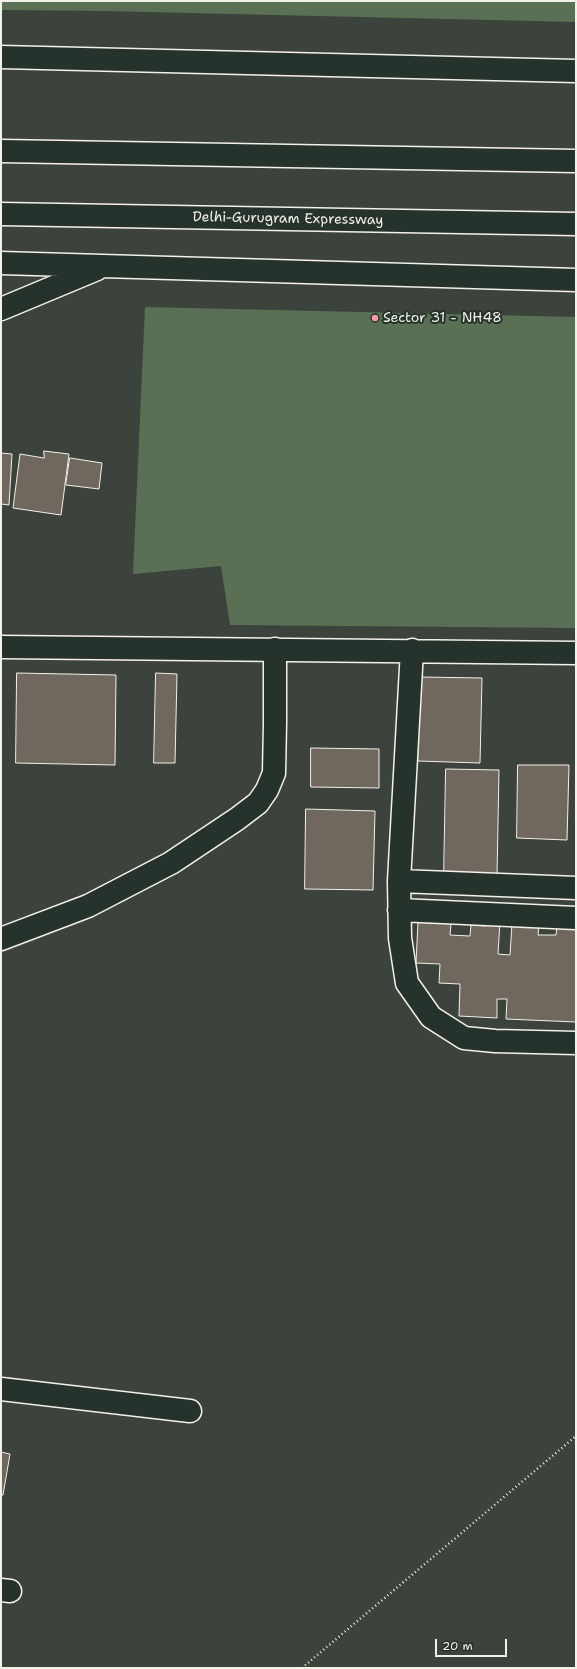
<!DOCTYPE html>
<html>
<head>
<meta charset="utf-8">
<style>
	body { margin:0 }
	#map { position:relative; width:577px; height:1669px; overflow:hidden; background:#3c433c; font-family:"Shantell Sans",sans-serif }
	canvas { display:block }
	.frame { position:absolute; inset:0; border:2px solid #f4f1e8; pointer-events:none }
	.scale { position:absolute; left:435px; top:1639px; width:72px; height:18px; box-sizing:border-box; border:2px solid #f4f1e8; border-top:0; padding-left:5px; font-size:12px; line-height:14px; white-space:nowrap; color:#f4f1e8; -webkit-text-stroke:3px #26332d; paint-order:stroke }
</style>
</head>
<body>
<div id="map">
<canvas width="577" height="1669"></canvas>
<div class="frame"></div>
<div class="scale">20 m</div>
</div>
<script>
const context = document.querySelector('canvas').getContext('2d');
context.lineJoin = 'round';
function fill(path, color) { context.fillStyle = color; context.fill(path, 'evenodd'); }
function strokePath(path, color, width, dash) { context.strokeStyle = color; context.lineWidth = width; context.lineCap = dash ? 'butt' : 'round'; context.setLineDash(dash || []); context.stroke(path); }
function drawText(font, color, halo, rows, align = 'center') {
  context.font = font + ' "Shantell Sans",sans-serif'; context.lineWidth = 4; context.setLineDash([]); context.textBaseline = 'middle'; context.strokeStyle = halo; context.fillStyle = color; for (const [text, x, y, turn = 0] of rows) {
    context.save(); context.translate(x, y); context.rotate((+turn || 0) * Math.PI / 180); context.textAlign = isNaN(turn) ? turn : align; if (halo) context.strokeText(text, 0, 0); context.fillText(text, 0, 0); context.restore();
  }
}
fill(new Path2D(`
	M1,1H576V22L103,11L1,10Z
	M145,307L576,317V628L230,625L221,566L133,574Z`), '#597054');
const building = new Path2D(`
	M44,451L69,454L61,515L13,508L20,454L44,458Z
	M1,453L12,454L9,505L1,504Z
	M70,458L102,463L99,489L66,485Z
	M17,673L116,675L115,765L16,763Z
	M156,673L177,674L175,763H154Z
	M420,677L482,678L480,763L418,761Z
	M311,748L379,749V788L311,787Z
	M518,765H569L567,840L517,838Z
	M446,769L499,770L497,877L444,876Z
	M306,809L375,811L373,890L305,889Z
	M485,920L500,921L498,954L510,955L512,923L539,925L538,935H556L557,926L576,927V1022L506,1019L507,999H497V1018L459,1016L460,984L439,983L440,964L416,963L418,922L451,924L450,935L470,936L471,925L485,926Z
	M1,1452L10,1454L3,1495H1Z`);
fill(building, '#70685f');
strokePath(building, '#f4f1e8', 1);
const minor = new Path2D(`
	M1,647L576,653
	M412,650L399,881L400,938L407,983L431,1017L464,1038L495,1041L576,1043
	M399,881L576,888
	M399,910L576,918
	M1,939L88,906L171,863L237,819L258,803L267,790L274,773L275,723V649
	M1,1389L190,1411
	M1,1590L10,1591`);
const major = new Path2D(`
	M1,57L576,71
	M1,263L576,280
	M1,309L97,269`);
const highway = new Path2D(`
	M1,151L576,161
	M1,214L576,224`);
strokePath(minor, '#f4f1e8', 25);
strokePath(major, '#f4f1e8', 25);
strokePath(highway, '#f4f1e8', 25);
strokePath(new Path2D(`
	M302,1668L576,1436`), '#f4f1e8', 2.5, [1, 3]);
strokePath(minor, '#26332d', 22);
strokePath(major, '#26332d', 22);
strokePath(highway, '#26332d', 22);
for (const [x, y, r, color] of [
	[375,318,4,"#ff9aa2"]
]) { const dot = new Path2D(); dot.arc(x, y, r, 0, 2 * Math.PI); context.fillStyle = color; context.fill(dot); strokePath(dot, '#26332d', 1.5); }
drawText('14px', '#f4f1e8', '#26332d', [
	["Delhi-Gurugram Expressway",288,219,1]
]);
drawText('14px', '#f4f1e8', '#26332d', [
	["Sector 31 - NH48",383,318]
], 'left');
</script>
</body>
</html>
